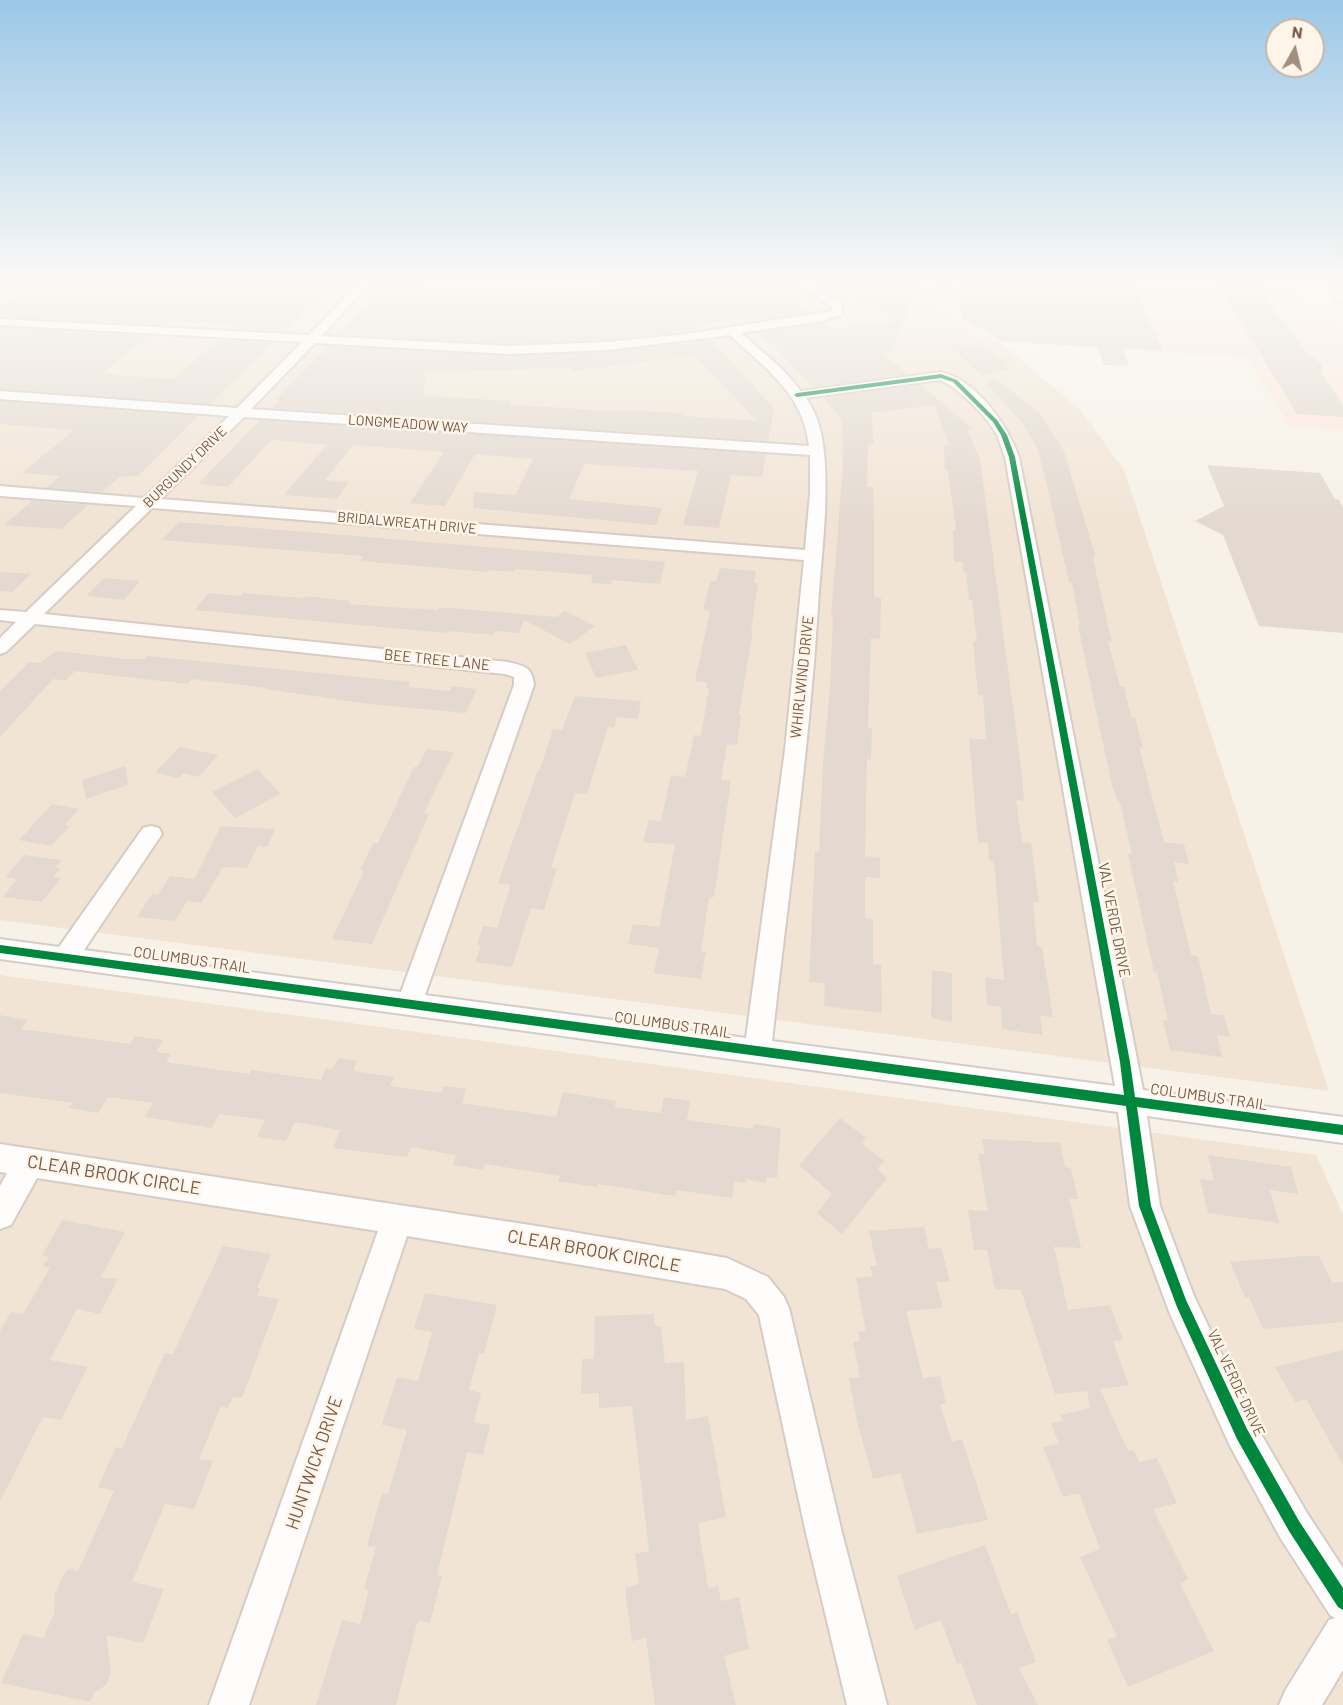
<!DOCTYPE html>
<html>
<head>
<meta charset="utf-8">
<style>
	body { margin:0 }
	#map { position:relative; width:1343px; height:1705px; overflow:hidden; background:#f7f1e8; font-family:Barlow,sans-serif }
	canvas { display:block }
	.north { position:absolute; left:1265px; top:18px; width:60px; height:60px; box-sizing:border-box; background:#fff6e9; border:2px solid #c8b6a8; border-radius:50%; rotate:8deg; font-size:16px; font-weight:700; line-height:24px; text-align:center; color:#765747 }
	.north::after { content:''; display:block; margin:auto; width:21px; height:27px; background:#a38d7f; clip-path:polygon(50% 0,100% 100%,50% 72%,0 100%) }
</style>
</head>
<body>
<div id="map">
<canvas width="1343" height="1705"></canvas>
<div class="north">N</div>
</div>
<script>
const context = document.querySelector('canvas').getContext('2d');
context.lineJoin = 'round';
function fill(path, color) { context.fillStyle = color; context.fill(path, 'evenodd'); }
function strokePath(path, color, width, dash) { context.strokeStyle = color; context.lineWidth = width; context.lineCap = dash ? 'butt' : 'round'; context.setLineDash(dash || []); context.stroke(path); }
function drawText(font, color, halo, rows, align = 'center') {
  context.font = font + ' Barlow,sans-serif'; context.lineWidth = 5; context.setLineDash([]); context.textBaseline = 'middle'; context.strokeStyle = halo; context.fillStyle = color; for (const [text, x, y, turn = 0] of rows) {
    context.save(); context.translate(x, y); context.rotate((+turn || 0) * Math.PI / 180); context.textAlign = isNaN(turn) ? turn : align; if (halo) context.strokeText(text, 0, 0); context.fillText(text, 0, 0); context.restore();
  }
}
fill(new Path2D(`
	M0,283H898L984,341L1000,342L1081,411L1124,470L1329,1091L0,920Z
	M0,975L1316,1155L1343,1214V1705H0Z`), '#f1e4d5');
fill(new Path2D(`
	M897,283L1286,285L1300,303L1323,304L1343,332V431L1290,426L1247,358L984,341Z`), '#fbe8de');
fill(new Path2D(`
	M44,283H222L328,289L283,331L231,329L236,325L168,321L162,325L0,317V307Z
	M699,283H793L807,293L792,297L812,312L745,322L741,319L697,326L700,329L608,340L509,344L339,335L381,292L488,297L616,292Z
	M827,283H920L890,353H882L908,374L813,387L772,344H769L757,333L825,322L834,329L898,321Z
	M966,283H1133L1163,351L1122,348L1129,366L1104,365L1097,347L1002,341L962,318L958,286Z
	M1218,284L1256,286L1282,320L1285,321L1308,355L1321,363L1322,374L1343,405V417L1297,414Z
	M0,327L149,336L101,374L173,379L218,340L272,343L211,404L0,389Z
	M711,340L774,408L768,441L272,408L280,399H276L329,346L509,356L608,352ZM695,356L757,421L683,416L684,413L615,410V411L510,405L511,401L424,396L425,372L572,368L571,371Z
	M946,343L978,346L1010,363L1004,365L1011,368L982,376Z
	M994,377L1039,413L1064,451L1095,555L1093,559L1112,642L1108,641L1120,687H1124L1131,717L1135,718L1143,748L1139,747L1164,842L1184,844L1189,864L1174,862L1178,882L1173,881L1191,955L1198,956L1211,1014L1224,1015L1230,1037L1217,1035L1222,1057L1170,1050L1163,1020L1168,1021L1157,972H1154L1128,854L1132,855L1120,802L1118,801L1112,786L1108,767L1078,625H1080L1072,583L1069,582L1045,476L1036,445L1021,421L987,385Z
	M920,385L973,429L967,430L980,459L1022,775L1024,801L1016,800L1022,842L1031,843L1039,902H1033L1037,946L1042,947L1053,1017L1040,1016L1043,1035L1002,1029L1001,1007L987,1005L985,977L1004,980L994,861L989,860L988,843L978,842L969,738L986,740L983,695H978L973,641H977L972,600H969L966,573L963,572V562H954L953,530H956L948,470H945L944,445H949L934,405L871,413L874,444H868L867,487H873L874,521V597L881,598L880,639L871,638L868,728H872L871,760L867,759L865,856L880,858V878L865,877V918L873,919V964L881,965L882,1013L824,1006L825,983L809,982L815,851L819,852L823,763L830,688L833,617H831L843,466L842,420L824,398Z
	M0,401L198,416L138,476L120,477L102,492L47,488L60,476L22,473L74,430L0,424Z
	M260,420L766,454L762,477L731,475L719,528L683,525L698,471L584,464L569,499L662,508L656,525L473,508L474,492L515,495L533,459L475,454L445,506L410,503L444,452L353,445L325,480L349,482L337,499L284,495L327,445L271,440L228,487L198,484Z
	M1207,465L1320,473L1335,499L1339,500L1343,508V633L1259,626L1223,535L1195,521L1224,506Z
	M32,501L88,505L61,529L4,525Z
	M179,522L332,534L665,562L660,584L612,580L611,584L591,583L593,575L515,569L513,572L489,570L488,572L360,561L363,556L162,540Z
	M720,568L756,571L754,583H758L751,631H753L739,714L741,715L737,745L727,744L721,780L731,781L714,897H709L701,951L706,952L701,979L654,973L659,948L628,944L633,924L659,927L675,845L643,842L649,820L661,821L671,775L685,777L694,735L701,736L709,688H706L707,682L695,681L710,611L703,610L710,581H716Z
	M0,572L31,574L12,592L0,591Z
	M104,578L140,581L124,600L86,596Z
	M208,593L241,596L243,593L303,598L305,596L351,601L349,604L389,607L438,610L439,608H452L556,617L565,611L595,626L570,644L524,620L519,633L496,631L494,635L447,631L446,633L195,610Z
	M626,645L638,670L596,678L585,653Z
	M56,651L127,659H144L147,656L410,682L408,687L450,691L452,686L477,689L466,713L369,704L266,689L267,688L192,679L187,684L75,671L65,681L53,679L0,737V691L29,662L40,663Z
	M575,696L641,701L638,719L617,717L614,728L608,727L587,794L575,793L551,868H557L544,910L531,908L512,967L475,962L481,946L477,945L483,926L497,928L511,885L498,883L538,770H540L553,729L562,730Z
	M179,747L218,755L199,777L183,773L179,778L155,773Z
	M426,749L454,752L424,813L429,814L372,944L332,939L364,871L360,870L373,843H378L414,767H418Z
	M125,766L128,785L86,799L82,780Z
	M258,769L280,794L235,818L212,792Z
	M52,804L79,809L65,825L70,826L51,846L19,840Z
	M221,826L275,829L267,847L258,846L247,868L223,867L201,903L187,901L175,921L137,917L152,894L158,895L170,876L194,879Z
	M24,855L61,860L55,868H60L53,877L61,878L42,902L3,897L17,879L6,877Z
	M932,970L952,973V1022L931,1018Z
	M0,1015L27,1020L21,1029L130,1044L135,1036L163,1040L156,1052L171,1054L166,1062L249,1074L251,1070L321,1080L326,1068L333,1069L338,1058L357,1061L353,1071L394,1077L390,1086L441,1093L444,1086L466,1089L462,1103L556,1117L563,1092L616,1101L615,1107L661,1113L664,1097L690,1101L687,1120L753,1129L754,1124L781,1128L777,1178L767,1177L766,1183L746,1179V1183L734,1181L732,1198L676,1190L675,1196L598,1184L597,1187L558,1181L560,1176L485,1164L483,1170L453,1165L456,1155L411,1147L407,1157L333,1148L340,1130L295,1122L286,1141L257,1137L265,1120L219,1114L212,1128L145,1117L153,1103L108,1097L98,1113L69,1108L73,1103L0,1093Z
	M840,1118L866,1138L862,1144L884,1161L877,1169L887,1178L842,1234L817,1213L832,1194L799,1165Z
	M982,1139L1060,1143L1065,1167L1071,1168L1078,1199H1069L1081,1248L1054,1247L1068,1310L1110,1305L1123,1340L1113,1341L1129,1385L1100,1389L1128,1451L1134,1450L1139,1462L1157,1458L1177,1503L1153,1509L1188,1579L1180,1583L1214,1651L1128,1687L1107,1640L1117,1637L1080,1557L1100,1549L1079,1493L1063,1497L1043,1447L1059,1444L1051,1423L1063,1421L1061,1415L1090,1408L1087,1391L1055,1394L1021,1290L995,1289L987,1250H974L968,1210L988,1211L978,1154H985Z
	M1208,1155L1291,1167L1298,1194L1270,1190L1279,1223L1208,1213L1200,1179L1214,1181Z
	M62,1220L125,1232L101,1277L118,1279L100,1314L77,1309L50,1360L88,1367L61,1420L43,1417L0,1501V1331L11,1312L23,1314L50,1268L43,1266L49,1257L42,1256Z
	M924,1227L929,1249L941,1248L950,1281L936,1282L943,1308L906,1311L923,1378L940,1376L946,1404H940L952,1442L962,1439L988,1520L917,1534L901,1473L873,1479L857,1421L849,1378L860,1377L853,1342L860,1341L858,1332L866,1331L856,1278L873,1276L870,1266H877L869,1231Z
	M223,1246L271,1254L257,1288H260L257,1295L279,1299L242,1398L233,1397L228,1408L221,1406L199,1459L213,1461L194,1509L165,1504L132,1582L164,1589L143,1643L106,1635L111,1672L106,1685L95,1692L90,1702L1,1683L23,1634L43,1638L54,1614L55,1594L63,1576L69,1569L78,1571L114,1491L98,1487L116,1447L122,1448L165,1353L173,1354Z
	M1305,1256H1319L1332,1283L1343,1282V1322L1263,1329L1249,1297H1245L1230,1262Z
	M425,1293L497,1305L484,1354L479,1353L469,1390L481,1393L474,1422L490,1425L483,1455L467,1452L437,1575L442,1576L430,1623L418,1620L396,1705H316L342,1620L360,1624L369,1590L364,1589L376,1547L367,1546L382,1493L388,1494L407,1430L382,1425L397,1377L418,1381L432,1332L414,1329Z
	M654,1314L655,1326H661L665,1363L684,1362L686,1420L708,1416L726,1517L698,1523L708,1588L718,1586L721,1601L739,1597L749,1649L724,1656L736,1705H655L646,1638L632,1641L625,1588L639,1584L635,1554L649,1551L632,1406L599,1408V1393L581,1394L582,1359H594L595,1316Z
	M1343,1350V1465L1306,1399L1295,1402L1275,1367Z
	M985,1545L1011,1614L1017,1612L1036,1662L1019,1668L1038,1705H977L961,1662L957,1664L941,1620L915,1630L897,1576Z`), '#e3d9d0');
const minor = new Path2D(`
	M360,283H371L321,336L509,346L608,342L686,334L832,311V306L795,283H808L842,303V315L822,321L741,333L782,369L801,391L941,372C977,381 1007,424 1019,457L1143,1090L1343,1117V1143L1147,1116L1160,1206L1194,1296L1254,1422L1307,1513L1343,1568V1670L1322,1705H1279L1285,1691L1329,1620L1335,1618L1330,1615L1281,1539L1230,1446L1170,1314L1130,1206L1118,1112L0,959V939L59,947L143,828L151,826L159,828L162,834L84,950L401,992L514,685V677L505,674L35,624L6,652L0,654V638L16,622L0,620V610L26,612L136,506L0,496V486L144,498L229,416L0,399V391L237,408L302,342L0,325V319L309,335ZM730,335C766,369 803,393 809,446L251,409L315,343L509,354L608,350ZM940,380C957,386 988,418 997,435C1000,442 1002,450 1005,457L1115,1086L772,1041C788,897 809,752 818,607C821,557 829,504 824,453C822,433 818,415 806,398ZM244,417L810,455V493L805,550L161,499ZM152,508L804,560L785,750L746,1038L425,995L534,685C532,667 525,666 508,662L44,614Z
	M383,283H627L622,286L515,291L388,286Z
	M0,1144L543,1227L727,1258L768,1277L784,1297L789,1308L842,1533L887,1705H847L806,1533L759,1315L746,1299L725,1289L407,1236L249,1705H209L378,1231L37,1178L11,1225L0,1229V1186L7,1173L0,1172Z`);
const major = new Path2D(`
	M1324,283H1338L1343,289V302L1338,301Z`);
strokePath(minor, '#d6ccc5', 4);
strokePath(major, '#d6ccc4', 4);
fill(minor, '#fefdfc');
fill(major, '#f2ede4');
fill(new Path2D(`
	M941,374L957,380L997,420L1007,435L1015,457L1130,1062L1135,1097L1343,1125V1135L1137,1107L1151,1206L1186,1300L1247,1429L1299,1521L1343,1588V1610L1338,1607L1289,1531L1237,1439L1177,1307L1139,1206L1126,1106L0,953V945L1124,1095L1120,1062L1009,457L1001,435L993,422L953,382L941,378L797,397L794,395L797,393Z`), '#00873e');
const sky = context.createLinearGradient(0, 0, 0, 522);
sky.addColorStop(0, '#9bc8e8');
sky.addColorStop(0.54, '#fbf9f5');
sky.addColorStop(1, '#fbf9f500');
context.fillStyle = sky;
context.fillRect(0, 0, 1343, 522);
drawText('14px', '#765747', '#fff6e9', [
	["LONGMEADOW WAY",408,424,4],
	["BURGUNDY DRIVE",185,467,-44],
	["BRIDALWREATH DRIVE",407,523,5]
]);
drawText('15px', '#765747', '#fff6e9', [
	["BEE TREE LANE",437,660,6],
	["WHIRLWIND DRIVE",802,677,-84],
	["VAL VERDE DRIVE",1114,920,79],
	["COLUMBUS TRAIL",192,960,8],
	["COLUMBUS TRAIL",673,1025,8],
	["COLUMBUS TRAIL",1209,1097,8],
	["VAL VERDE DRIVE",1236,1383,65]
]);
drawText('18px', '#765747', '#fff6e9', [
	["CLEAR BROOK CIRCLE",114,1175,9],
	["CLEAR BROOK CIRCLE",594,1251,10],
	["HUNTWICK DRIVE",314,1463,-71]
]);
</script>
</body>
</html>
